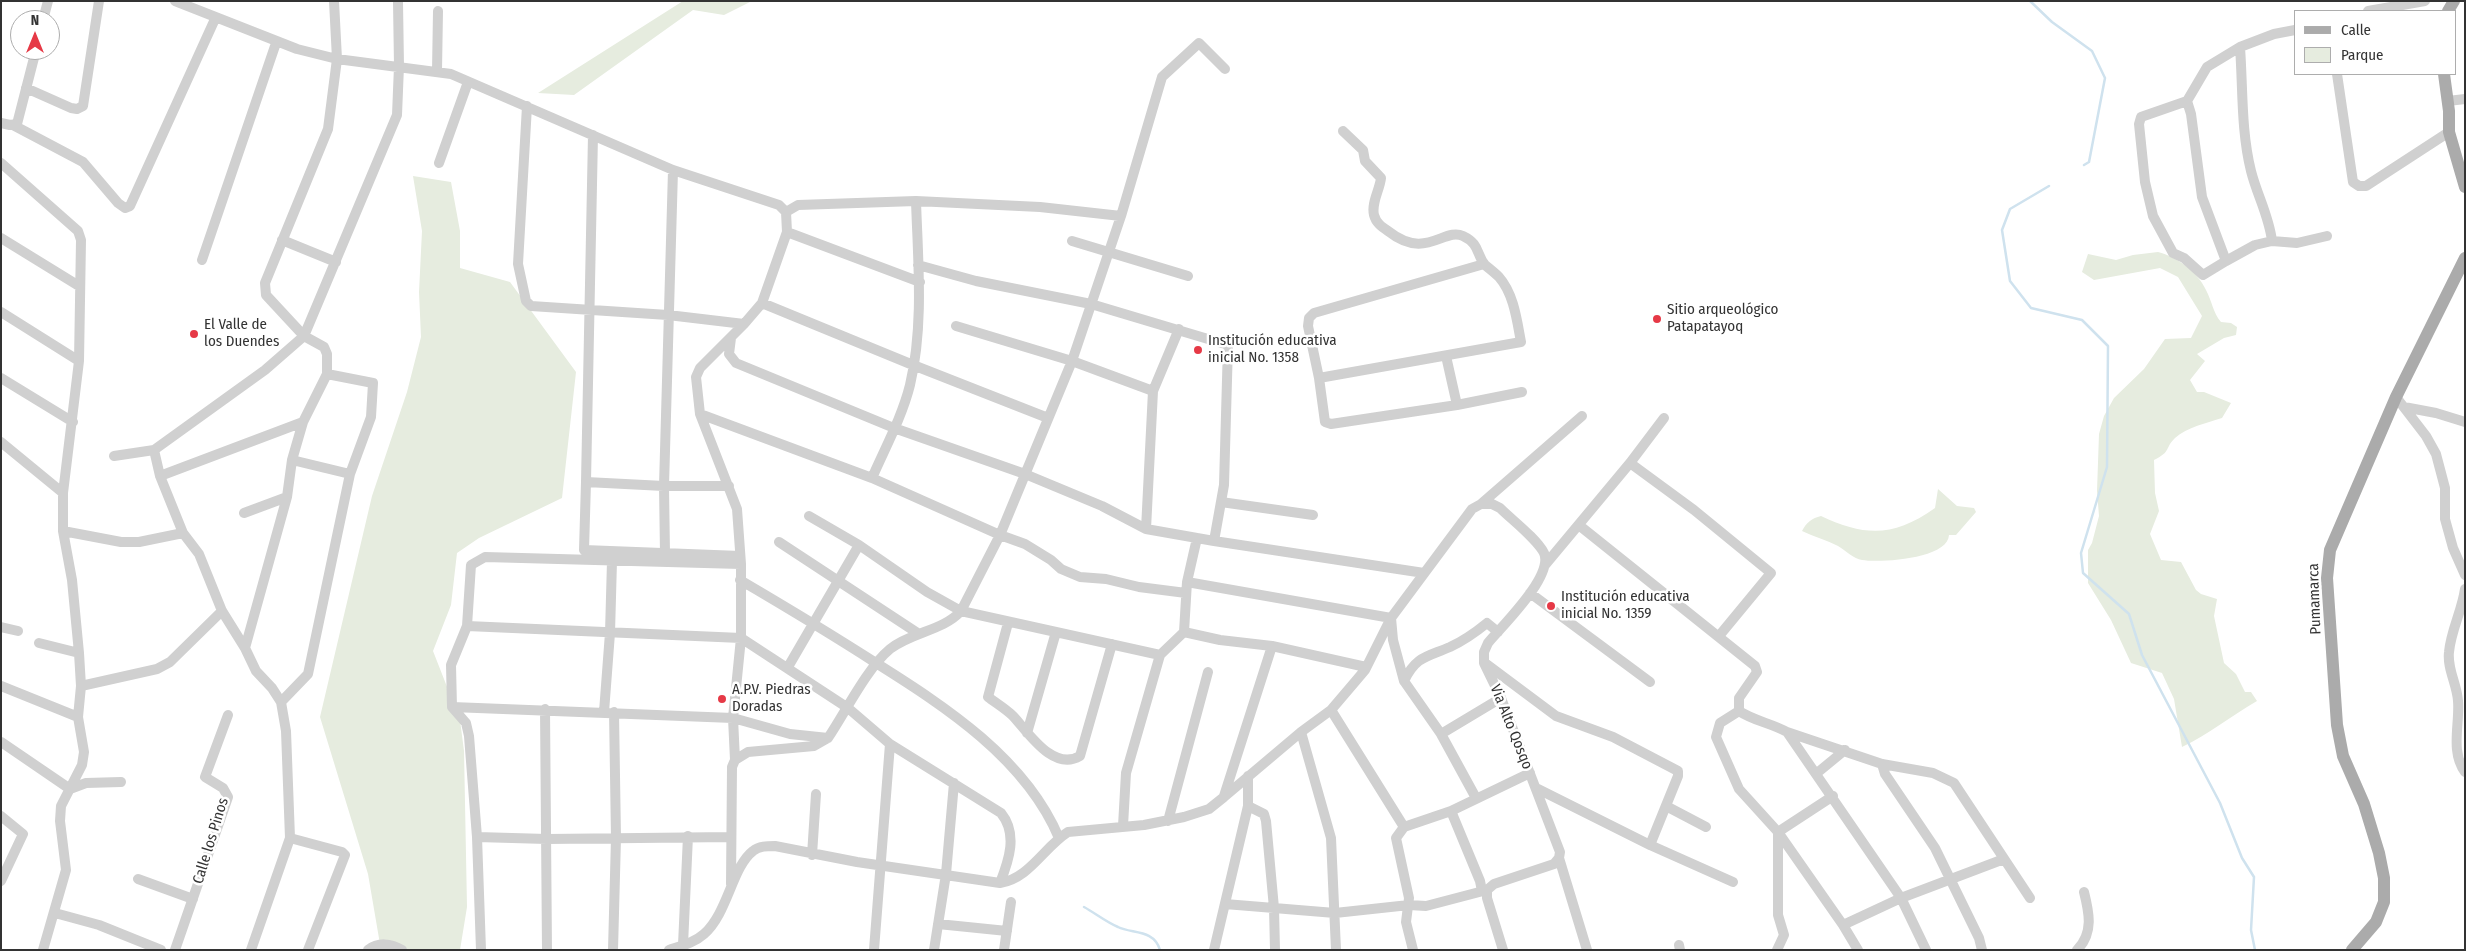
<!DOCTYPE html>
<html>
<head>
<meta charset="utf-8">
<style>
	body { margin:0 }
	#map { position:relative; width:2466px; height:951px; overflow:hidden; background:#fff; font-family:"Fira Sans Condensed",sans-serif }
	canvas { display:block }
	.frame { position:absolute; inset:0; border:2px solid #333; pointer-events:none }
	.legend { position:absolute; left:2294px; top:10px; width:162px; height:65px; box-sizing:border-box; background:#fff; border:1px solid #adadad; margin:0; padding:6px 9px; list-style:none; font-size:15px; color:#333 }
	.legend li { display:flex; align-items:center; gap:10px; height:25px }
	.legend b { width:25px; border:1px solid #adadad }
	.north { position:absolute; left:10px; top:10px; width:50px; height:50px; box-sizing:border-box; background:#fff; border:1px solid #adadad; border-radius:50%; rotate:0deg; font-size:14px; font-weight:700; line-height:20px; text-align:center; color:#333 }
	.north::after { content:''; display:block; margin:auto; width:18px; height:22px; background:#e63946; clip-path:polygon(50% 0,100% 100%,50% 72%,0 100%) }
</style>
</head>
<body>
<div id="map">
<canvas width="2466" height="951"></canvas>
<div class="frame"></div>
<ul class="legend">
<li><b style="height:6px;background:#ababab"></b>Calle</li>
<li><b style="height:14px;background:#e6ecdf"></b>Parque</li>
</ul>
<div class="north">N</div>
</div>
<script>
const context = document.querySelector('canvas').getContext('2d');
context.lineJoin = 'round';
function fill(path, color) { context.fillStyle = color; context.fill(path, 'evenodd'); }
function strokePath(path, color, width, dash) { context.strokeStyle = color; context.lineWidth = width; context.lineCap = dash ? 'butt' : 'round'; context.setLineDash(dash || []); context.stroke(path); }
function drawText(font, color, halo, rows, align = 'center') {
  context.font = font + ' "Fira Sans Condensed",sans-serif'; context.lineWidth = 5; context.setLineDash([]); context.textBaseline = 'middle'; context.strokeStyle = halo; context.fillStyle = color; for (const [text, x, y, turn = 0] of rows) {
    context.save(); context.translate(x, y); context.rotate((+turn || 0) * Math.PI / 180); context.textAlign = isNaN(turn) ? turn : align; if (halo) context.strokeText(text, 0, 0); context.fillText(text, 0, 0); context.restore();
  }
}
fill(new Path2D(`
	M683,1H752L724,15L693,10L574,95L538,93Z
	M413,176L451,182L460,231V268L510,282L576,372L562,498L479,538L457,553L451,605L433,651L460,720L464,751L467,907L460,950H381L368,874L320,717L372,496L407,392L421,337L419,292L422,231Z
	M2158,252C2177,257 2197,271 2206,290C2212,301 2213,313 2221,322L2231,323L2237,327L2236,335L2224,338L2197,354L2205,361L2190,380L2197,392H2204L2231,403L2222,418C2207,423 2187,427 2175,438C2164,449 2172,451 2154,460L2155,493L2159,511L2150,534L2161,560L2181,562L2196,590L2201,594L2217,599L2214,616L2224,663L2236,674L2245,692H2251L2257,701C2231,716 2209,734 2182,747L2174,699L2162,673L2131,663L2111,620L2088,583V550L2092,543L2099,516L2097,491L2099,434L2104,416L2114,398L2144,369L2165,339L2191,338L2202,316L2178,277L2160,268L2094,280L2082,272L2088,254L2116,260L2133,255Z
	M1938,489L1957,506L1974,508L1976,512L1956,535H1949C1948,559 1880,563 1862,560C1854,559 1845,550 1838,546C1827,540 1814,537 1802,531C1806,523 1812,518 1821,516C1866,537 1894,537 1935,508Z`), '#e6ecdf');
strokePath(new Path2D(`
	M2030,1L2052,22L2092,51L2105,78L2089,162L2084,165
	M2049,186L2010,209L2002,230L2010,281L2031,308L2082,320L2108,346L2107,467L2081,553L2083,573L2129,614L2142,655L2220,803L2242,858L2254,877L2251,930L2255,950
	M1084,907C1095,913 1106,922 1118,927C1132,934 1154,929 1160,950`), '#cfe2ee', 2.5);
strokePath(new Path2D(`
	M175,1L297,49L337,59L451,74L673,170L779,205L786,212L787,232L762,303L744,324L700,368L696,377L700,414L737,509L741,564V638L733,718L735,760
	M2368,11L2425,1
	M43,20L48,1
	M2240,47C2243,88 2241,131 2251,171C2257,195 2269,216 2272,241
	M437,71L438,11
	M2337,74L2353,182L2359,186H2366L2449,132
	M26,88L71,108L77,109L83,106L99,1
	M2187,101L2191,114L2202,197L2226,261L2255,245L2272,241L2297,243L2327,236
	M2448,101L2465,99
	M527,106L518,264L526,301L531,306L668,315L744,324
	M1,123L10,125L17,124L36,50
	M13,125L83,162L118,203L125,208L130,206L215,19
	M1343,131L1363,150L1365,161L1381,178C1380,189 1371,203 1374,215C1376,223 1382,227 1388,231C1426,261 1444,227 1463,236C1480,244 1476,254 1485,265C1490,269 1495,273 1499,277C1514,294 1517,321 1521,342L1319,378L1325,422L1331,424L1457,405L1522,392
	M593,135L586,482L664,486H729
	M1,163L78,231L81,240L79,361L63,493V531L72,580L79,653L81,686L78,717L84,752L82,765L61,806L60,821L66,870L43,950
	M439,163L468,82
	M786,212L798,205L916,201L1040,207L1121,216
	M787,232L920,282
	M1,238L79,286
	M282,240L336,262
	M1072,241L1188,276
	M202,260L276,43
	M2226,261L2203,275L2184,258L2173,253L2153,216L2145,182L2139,124L2141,117L2187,101L2207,67L2240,47L2274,34L2295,30
	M918,265L976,281L1091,304L1228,345L1224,485L1214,541
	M762,303L913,365L1048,418
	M1,312L79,361
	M956,326L1072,361L1153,391
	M731,338L729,354L736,363L894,428L1025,474L1102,506L1146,529L1214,541L1424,573
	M1446,356L1457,405
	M1,378L73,422
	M1319,378L1308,326L1309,318L1314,313L1484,264
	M2396,397L2426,436L2436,454L2445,488V519L2453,548L2465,575
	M2404,407L2436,413L2465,422
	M700,414L872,478L1000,535L1025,544L1051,560L1061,569L1080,577L1106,579L1139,587L1186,593
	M1,442L63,493
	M154,450L160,476L183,533L199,554L222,611L245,648
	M114,456L154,450L265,370L304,336L266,295L265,283L328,129L337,59L334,1
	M292,460L350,474
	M1630,463L1694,510L1771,573L1719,636
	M160,476L303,422
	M872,478C885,448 902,417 910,385C924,325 918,262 916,201
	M586,482L584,550L740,556
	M1221,502L1313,515
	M1481,504H1492L1500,508C1512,520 1536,538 1544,553C1554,576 1502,626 1488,643L1484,652V663L1501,698L1560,852L1559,858L1554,864L1494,884L1487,890V898L1503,950
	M244,513L287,497
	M809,516L859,545L927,592L961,611L1160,655L1184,632L1220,640L1272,646L1366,667
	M1580,526L1755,666L1757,672L1739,698V711C1754,721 1771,723 1787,732L1901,898L1926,950
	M1146,529L1153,391L1179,329
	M63,531L121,542H139L183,533
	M779,542L919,634
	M665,554L664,486L673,170
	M1545,565L1630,463L1664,418
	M740,580C786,607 831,634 876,663C946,707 1026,759 1059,838
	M1187,582L1391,618L1393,640L1404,681L1441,734L1476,798
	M2465,589C2462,611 2451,630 2449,652C2447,669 2457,684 2458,701C2460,723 2450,752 2465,772
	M1530,593L1650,682
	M1008,623L988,697C996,703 1006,709 1013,716C1028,732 1053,772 1080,756L1112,644
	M467,626L741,638L848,708L890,744L1001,813C1018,834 1009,860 1000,883
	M1,627L18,631
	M1184,632L1187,582L1197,538
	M39,643L79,653
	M1485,663L1556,716L1613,737L1678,771V776L1650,845
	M788,667L859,545
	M1404,681C1416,656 1427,657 1450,647C1463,641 1476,632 1487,623L1498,632
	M1,686L78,717
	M81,686L157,669L170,662L222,611
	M281,702L308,674L350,474L371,417L373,383L327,374
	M452,707L451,665L467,626L471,565L485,557L741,564
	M545,709L547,950
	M1331,710L1404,827
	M1739,711L1720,723L1716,737L1739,789L1778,832L1843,925L1858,950
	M604,712L610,633L612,561
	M1301,732L1331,838L1336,950
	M1787,732L1882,764L1933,773L1954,783L2030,898
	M1027,733L1056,632
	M1441,734L1501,698
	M1,742L70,789L86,783L121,782
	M1882,764L1885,774L1935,848L1979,938L1982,950
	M1817,773L1845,750
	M1536,788L1650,845L1733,882
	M1224,796L1272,646
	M1248,806L1264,814L1266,821L1274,908L1275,950
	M1666,806L1706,827
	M1451,811L1480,881L1482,891
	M1,816L23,834L1,881
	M1168,821L1208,672
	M1123,826L1126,773L1160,655
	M477,837L547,839L731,837
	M290,838L342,852L345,855L308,950
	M812,855L816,794
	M1559,858L1587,950
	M138,879L193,899
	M731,884L732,767L735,760L748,752L814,746L828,738C845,713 867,668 890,649C911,632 943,631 961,611L1000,535L1072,361L1121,216L1162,77L1199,43L1225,69
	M1225,904L1335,913L1409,905L1426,906L1487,890
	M55,913L99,925L161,950
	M938,924L1007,931
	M1843,925L1901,898L2004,859
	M683,945L688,836
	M1679,945L1680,950
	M175,950L228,797L223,788L205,777L228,715
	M251,950L290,838L286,731L281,702L272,688L256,671L245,648L287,497L292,460L303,422L327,374V354L324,347L304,336L397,115L399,66L398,2
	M368,950C378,942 391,943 402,950
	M481,950L477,837L469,736L466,723L452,707L733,718L790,734L828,738
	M613,950L616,838L614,712
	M669,950C681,946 694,943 704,934C728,913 732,867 753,851C759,846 767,846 775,846L857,862L1000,883C1030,878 1044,847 1068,832L1144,825L1184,817L1209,809L1224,797L1301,732L1331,710L1354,683L1365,670L1391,618L1472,509L1481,504L1582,416
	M874,950L890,744
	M934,950L946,874L954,783
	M1004,950L1011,902
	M1214,950L1248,806V776
	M1413,950L1406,922L1409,898L1396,838L1404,827L1451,811L1530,773
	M1777,950L1784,935L1778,915V832L1833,796
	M2077,950C2094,933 2089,912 2084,892`), '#d0d0d0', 10);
strokePath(new Path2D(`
	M2448,11L2454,1
	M2444,74L2449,111V132L2465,187
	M2352,950L2376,922L2384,902V878L2379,853L2364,804L2343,756L2337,725L2327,578L2330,550L2396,397L2465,258`), '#ababab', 12);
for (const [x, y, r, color] of [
	[1657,319,5,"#e63946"],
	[194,334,5,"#e63946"],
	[1198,350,5,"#e63946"],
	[1551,606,5,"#e63946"],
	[722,699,5,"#e63946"]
]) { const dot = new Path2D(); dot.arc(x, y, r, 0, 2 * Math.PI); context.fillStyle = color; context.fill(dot); strokePath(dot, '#fff', 2); }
drawText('15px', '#333', '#fff', [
	["Sitio arqueológico",1667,310],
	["Patapatayoq",1667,327],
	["El Valle de",204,325],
	["los Duendes",204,342],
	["Institución educativa",1208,341],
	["inicial No. 1358",1208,358],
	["Institución educativa",1561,597],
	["inicial No. 1359",1561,614],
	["A.P.V. Piedras",732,690],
	["Doradas",732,707]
], 'left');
drawText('15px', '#333', '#fff', [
	["Pumamarca",2315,599,-92],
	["Via Alto Qosqo",1511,727,68],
	["Calle los Pinos",211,841,-73]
]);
</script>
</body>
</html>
